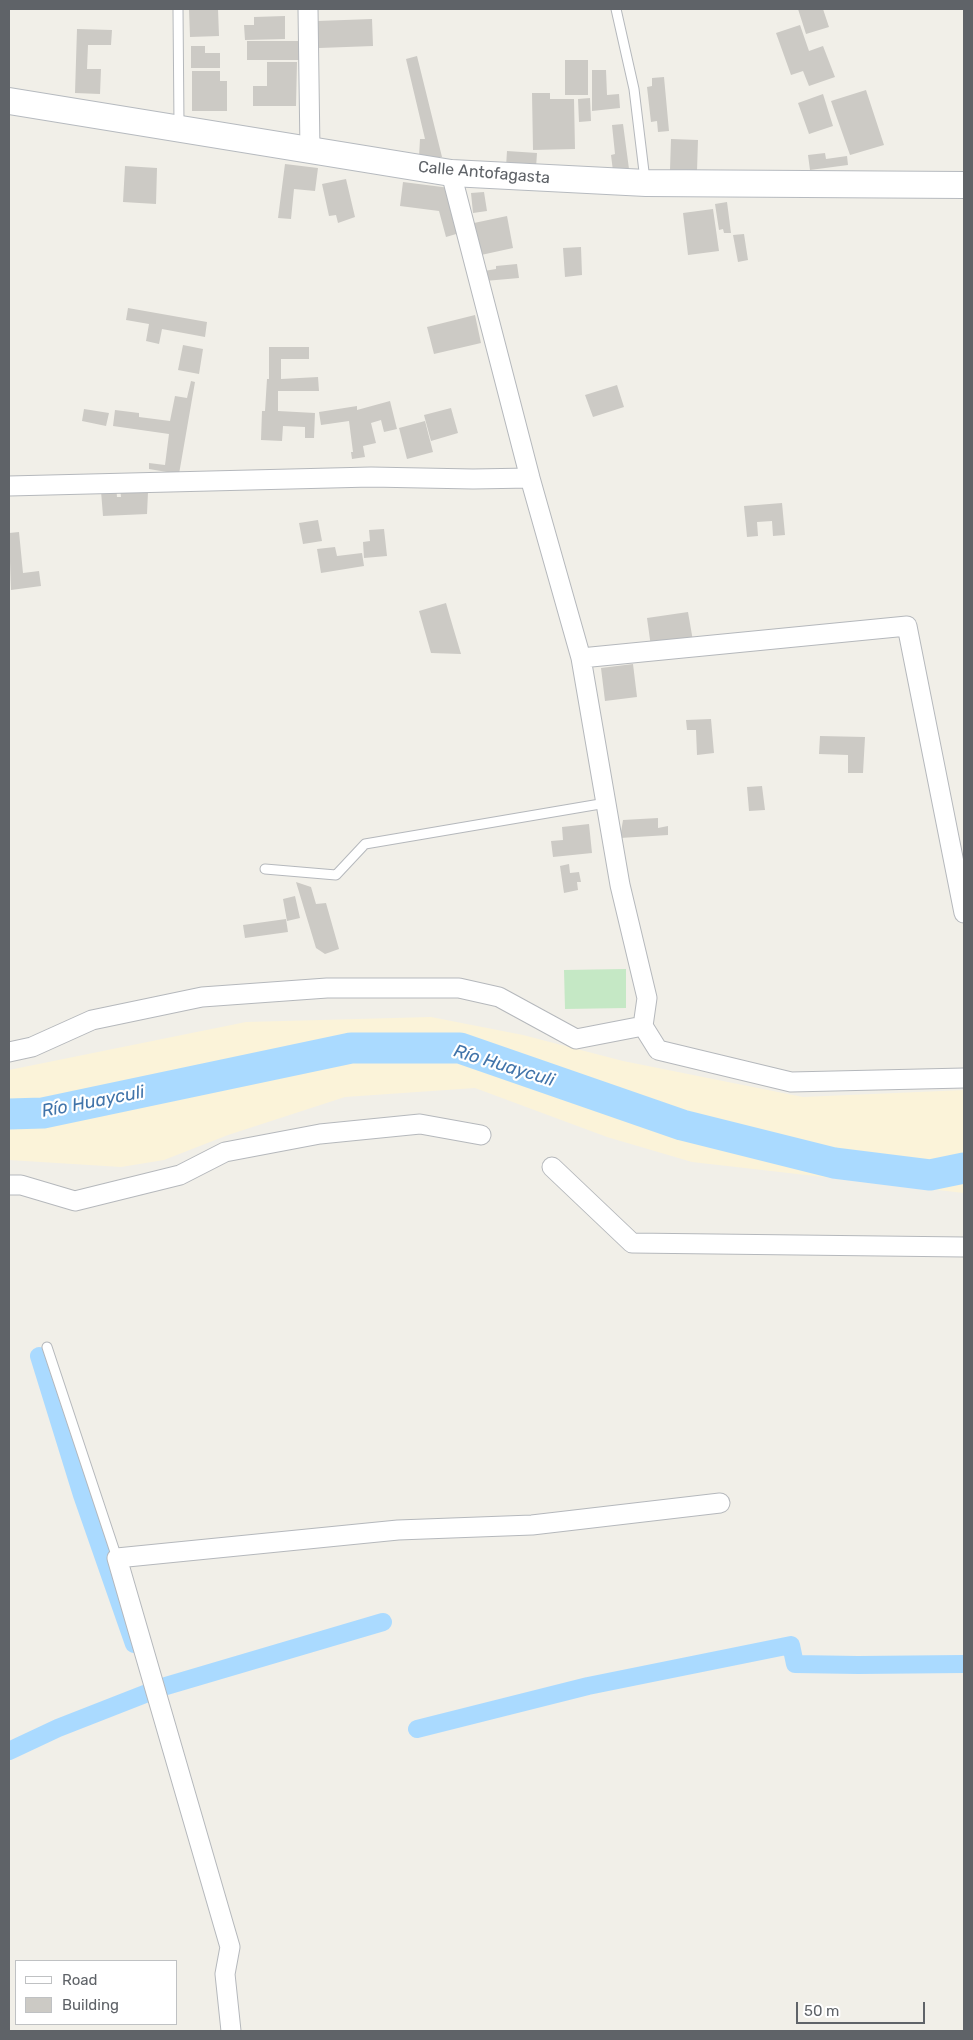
<!DOCTYPE html>
<html>
<head>
<meta charset="utf-8">
<style>
	body { margin:0 }
	#map { position:relative; width:973px; height:2040px; overflow:hidden; background:#f1efe8; font-family:Rubik,sans-serif }
	canvas { display:block }
	.frame { position:absolute; inset:0; border:10px solid #5f6368; pointer-events:none }
	.legend { position:absolute; left:15px; top:1960px; width:162px; height:65px; box-sizing:border-box; background:#fff; border:1px solid #bfc1c3; margin:0; padding:6px 9px; list-style:none; font-size:15px; color:#5f6368 }
	.legend li { display:flex; align-items:center; gap:10px; height:25px }
	.legend b { width:25px; border:1px solid #bfc1c3 }
	.scale { position:absolute; left:796px; top:2002px; width:129px; height:22px; box-sizing:border-box; border:2px solid #5f6368; border-top:0; padding-left:6px; font-size:15px; line-height:18px; white-space:nowrap; color:#5f6368; -webkit-text-stroke:4px #fff; paint-order:stroke }
</style>
</head>
<body>
<div id="map">
<canvas width="973" height="2040"></canvas>
<div class="frame"></div>
<ul class="legend">
<li><b style="height:6px;background:#fff"></b>Road</li>
<li><b style="height:14px;background:#cccac5"></b>Building</li>
</ul>
<div class="scale">50 m</div>
</div>
<script>
const context = document.querySelector('canvas').getContext('2d');
context.lineJoin = 'round';
function fill(path, color) { context.fillStyle = color; context.fill(path, 'evenodd'); }
function strokePath(path, color, width, dash) { context.strokeStyle = color; context.lineWidth = width; context.lineCap = dash ? 'butt' : 'round'; context.setLineDash(dash || []); context.stroke(path); }
function drawText(font, color, halo, rows, align = 'center') {
  context.font = font + ' Rubik,sans-serif'; context.lineWidth = 4.5; context.setLineDash([]); context.textBaseline = 'middle'; context.strokeStyle = halo; context.fillStyle = color; for (const [text, x, y, turn = 0] of rows) {
    context.save(); context.translate(x, y); context.rotate((+turn || 0) * Math.PI / 180); context.textAlign = isNaN(turn) ? turn : align; if (halo) context.strokeText(text, 0, 0); context.fillText(text, 0, 0); context.restore();
  }
}
fill(new Path2D(`
	M626,969V1008L565,1009L564,970Z`), '#c5e8c5');
fill(new Path2D(`
	M431,1017L523,1035L623,1061L803,1097L964,1090V1193L692,1162L607,1137L475,1088L345,1097L228,1135L164,1160L121,1167L9,1160V1070L246,1022Z`), '#fbf3d9');
strokePath(new Path2D(`
	M39,1356L82,1495L134,1644
	M166,1686L383,1622
	M417,1729L588,1686L791,1645L795,1664L858,1665L964,1664
	M9,1751L58,1728L150,1692`), '#aadaff', 18);
strokePath(new Path2D(`
	M9,1114L43,1113L351,1048H460L682,1125L834,1163L930,1175L964,1168`), '#aadaff', 31);
fill(new Path2D(`
	M189,9H218L219,36L190,37Z
	M798,9H823L829,27L806,34Z
	M285,16V39L245,40L244,25H254V17Z
	M372,19L373,46L319,48L317,21Z
	M800,25L809,51L823,46L835,77L809,86L803,71L791,75L776,33Z
	M77,29L112,30L111,45H88L87,69H101L100,94L75,93Z
	M247,41H302L303,60H247Z
	M191,46H205V53H220V68H191Z
	M417,56L442,157H419L420,139H425L406,59Z
	M565,60H588V95H565Z
	M267,62H297L296,106H253V86H267Z
	M592,70H606L607,95L619,94L620,108L592,111Z
	M192,71H220V81H227V111H192Z
	M664,77L669,131L658,132L657,121L651,122L647,87L652,86V78Z
	M866,90L884,145L850,155L831,101Z
	M532,93H550V99H574L575,149L533,150Z
	M823,94L833,126L809,134L798,103Z
	M590,98L591,121L579,122L578,99Z
	M623,124L629,169L613,171L611,155L615,154L612,125Z
	M671,139L698,140L697,171L670,170Z
	M507,151L537,153L536,168L506,167Z
	M825,153L826,159L847,156L848,165L810,170L808,155Z
	M285,164L318,168L315,191L294,189L291,219L278,218Z
	M125,166L157,168L156,204L123,202Z
	M346,179L355,217L338,223L336,215L329,216L322,184Z
	M403,182L450,188L463,232L446,237L439,211L400,206Z
	M484,192L487,211L473,213L471,193Z
	M727,202L731,233H724L723,229L719,230L715,204Z
	M713,209L719,251L688,255L683,213Z
	M507,216L513,248L481,255L474,223Z
	M744,234L748,260L738,262L733,235Z
	M581,247L582,275L565,277L563,248Z
	M517,264L519,278L485,281L484,271L496,269V266Z
	M128,308L207,322L205,337L162,329L159,344L146,341L149,324L126,320Z
	M475,315L481,343L434,354L427,327Z
	M183,345L203,349L199,374L178,370Z
	M269,347H309V359H281V379L318,377L319,391H278V411L315,413L314,438H305V427L283,426L282,441L261,440L262,411H265L267,379H269Z
	M191,381L195,382L179,474L149,469V463L165,465L169,434L113,426L115,410L139,413V417L170,421L175,396L187,398Z
	M617,385L624,407L593,417L585,395Z
	M390,401L397,429L384,432L381,420L371,423L376,443L363,446L365,457L352,459L351,452H353L349,421L321,425L319,412L357,406V410Z
	M451,408L458,433L431,441L424,415Z
	M84,409L109,413L106,426L82,421Z
	M425,421L433,452L407,459L399,428Z
	M116,485L117,497H121L120,488L140,487L141,492H148L147,514L103,516L101,491Z
	M782,503L785,535L773,536L772,521L757,522L758,536L747,537L744,506Z
	M318,520L322,541L303,544L299,523Z
	M384,529L387,556L364,558L363,542L370,541L369,530Z
	M19,532L23,573L39,571L41,586L11,590L9,533Z
	M335,547L337,556L362,553L364,566L321,573L317,549Z
	M446,603L450,617L461,654L431,653L419,611Z
	M688,612L693,641L651,647L647,618Z
	M633,664L637,697L605,701L601,668Z
	M711,719L714,753L697,755L696,730H687L686,720Z
	M820,736L865,737L863,773H848V755L819,754Z
	M762,786L765,810L749,811L747,787Z
	M658,818V828L668,826V835L620,838L623,820Z
	M589,824L592,853L553,857L551,841L563,840L562,827Z
	M569,864L570,873L579,872L581,882H577L578,890L564,893L560,866Z
	M296,882L311,887L316,904L326,903L339,949L325,954L316,948Z
	M295,896L300,918L287,921L283,899Z
	M286,919L288,932L245,938L243,925Z`), '#cccac5');
const service = new Path2D(`
	M178,9L179,125
	M616,9L634,89L645,180
	M265,869L336,875L365,844L606,803
	M47,1347L117,1558`);
const minor = new Path2D(`
	M308,9L310,151
	M9,486L371,477L473,479L530,478
	M581,658L907,626L964,913
	M643,1026L658,1050L791,1082L964,1078
	M9,1052L32,1047L92,1020L202,997L327,988H459L499,997L576,1039L643,1026L647,998L620,885L581,658L530,478L451,173
	M552,1167L632,1243L964,1247
	M9,1185H21L75,1201L180,1175L225,1152L320,1134L420,1124L481,1135
	M231,2031L225,1974L230,1947L117,1558L398,1530L532,1525L720,1503`);
const secondary = new Path2D(`
	M9,101L451,173L646,183L964,185`);
strokePath(service, '#b5b8bc', 11);
strokePath(minor, '#b5b8bc', 21);
strokePath(secondary, '#b6babf', 28);
strokePath(service, '#fff', 9);
strokePath(minor, '#fff', 19);
strokePath(secondary, '#fff', 26);
drawText('16px', '#5f6368', '#fff', [
	["Calle Antofagasta",484,173,5]
]);
drawText('italic 18px', '#4174aa', '#fff', [
	["Río Huayculi",504,1066,17],
	["Río Huayculi",93,1102,-11]
]);
</script>
</body>
</html>
